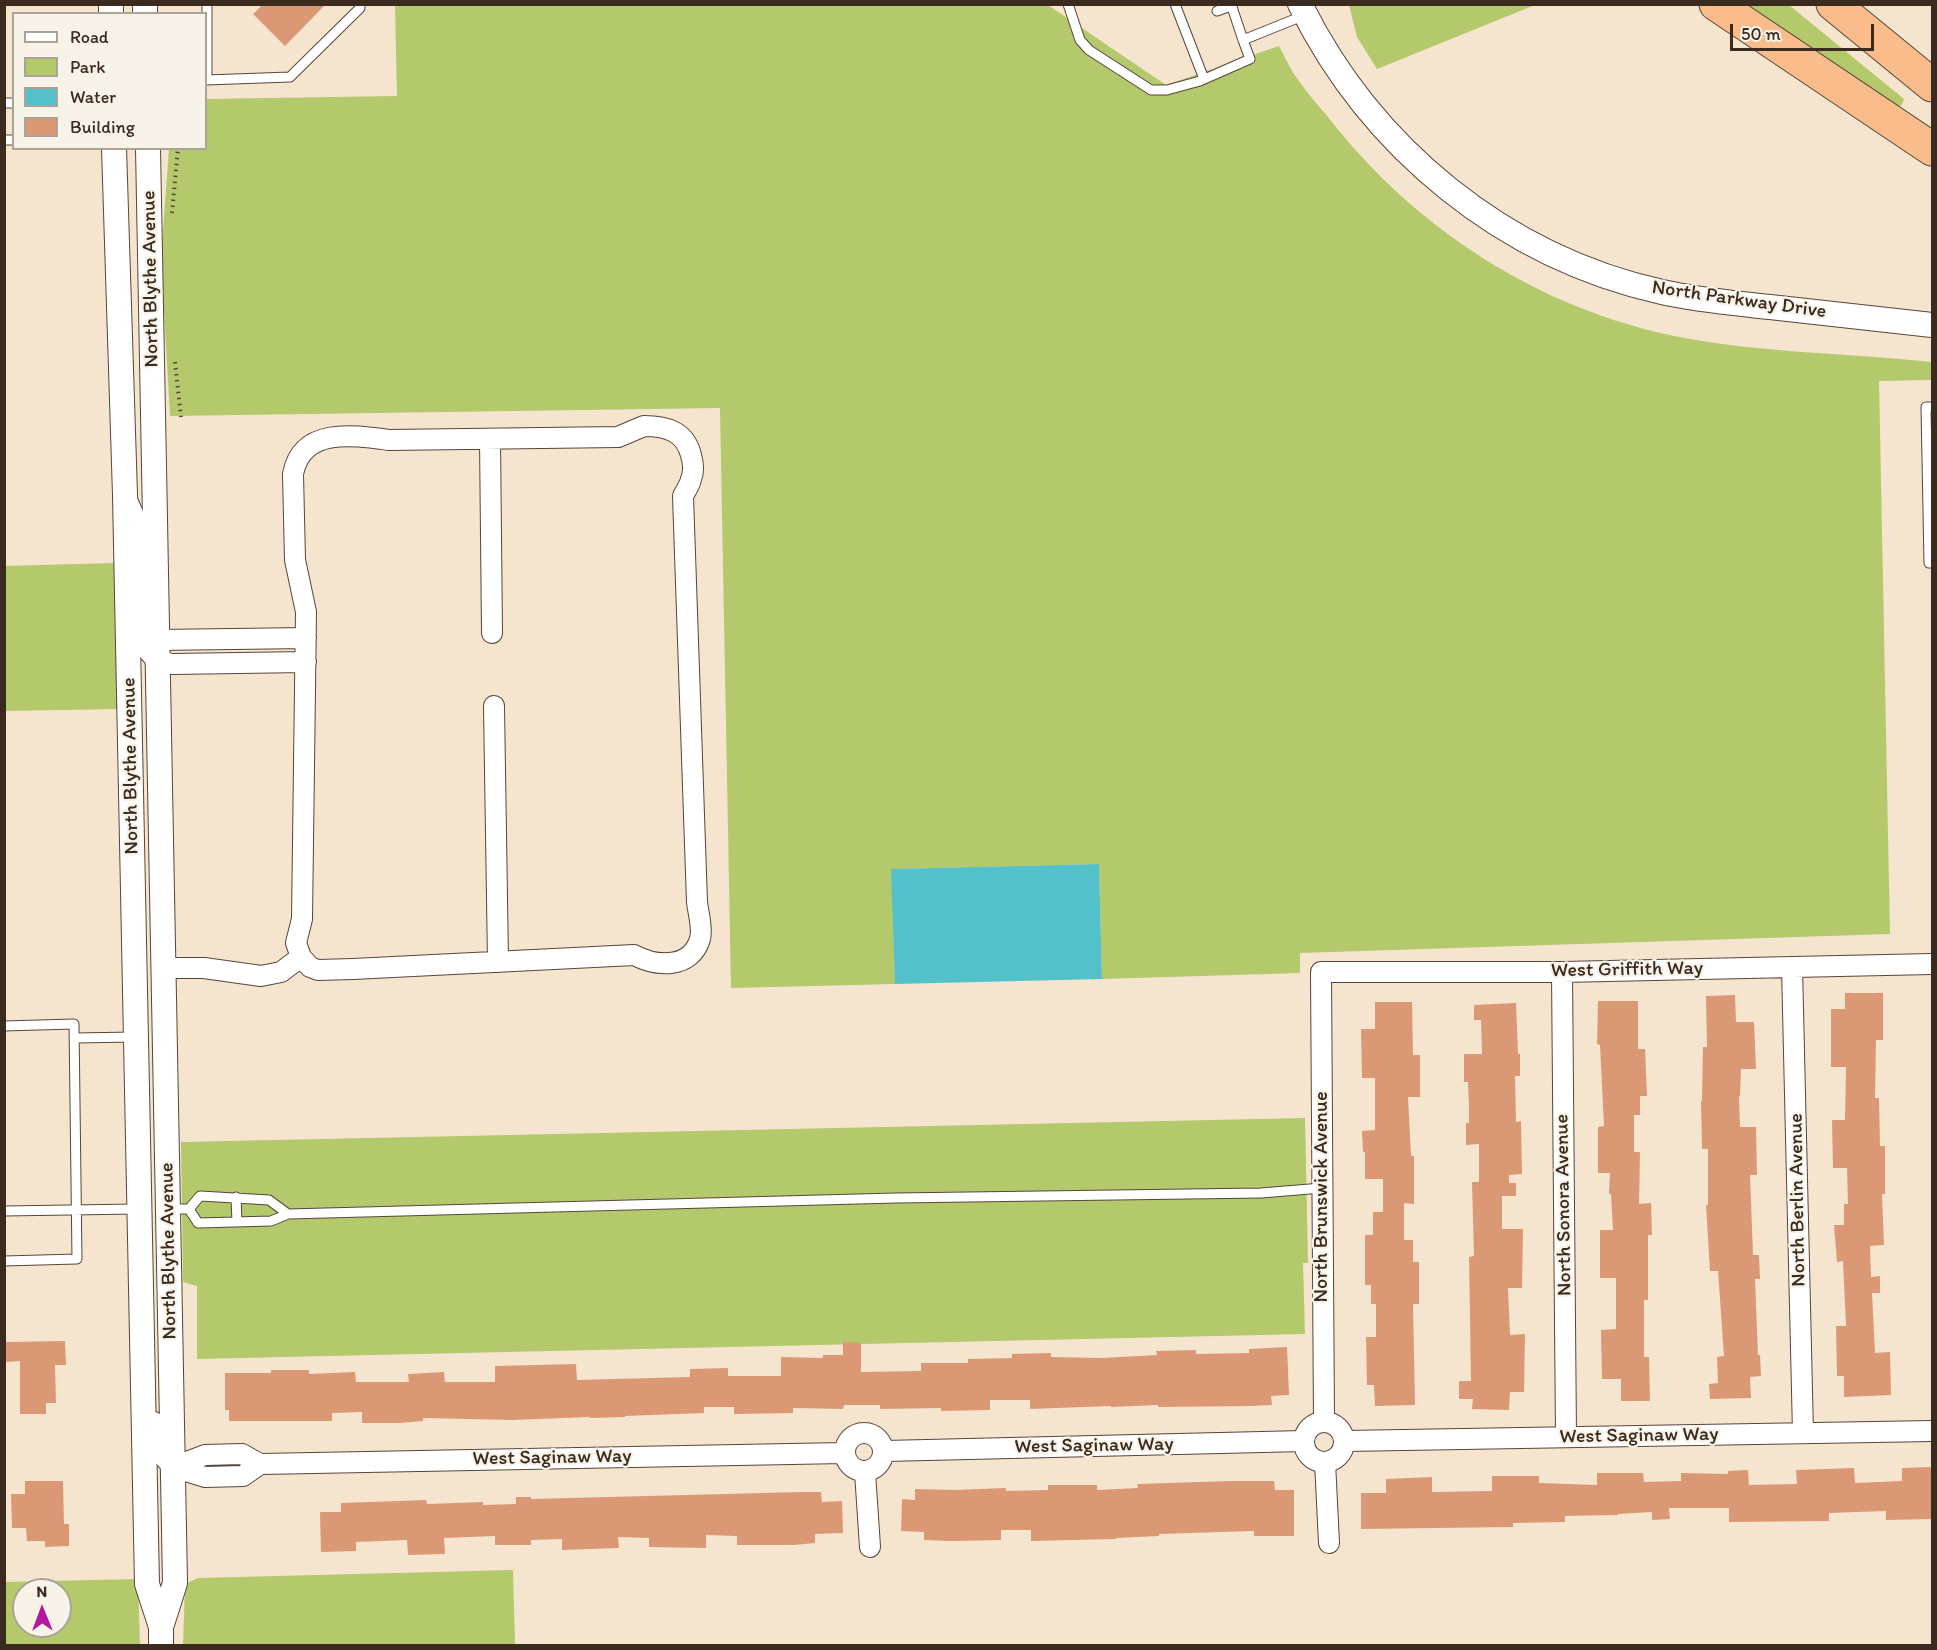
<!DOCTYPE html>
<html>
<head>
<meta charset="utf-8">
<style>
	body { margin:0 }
	#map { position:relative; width:1937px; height:1650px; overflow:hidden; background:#f5e5cf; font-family:Itim,sans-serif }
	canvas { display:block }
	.frame { position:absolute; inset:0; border:6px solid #3b2a1e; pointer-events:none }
	.legend { position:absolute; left:12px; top:12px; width:195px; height:138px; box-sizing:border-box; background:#f7f3e8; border:2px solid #aca397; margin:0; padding:8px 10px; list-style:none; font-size:18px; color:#3b2a1e }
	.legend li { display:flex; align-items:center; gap:12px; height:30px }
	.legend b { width:30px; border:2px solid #aca397 }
	.north { position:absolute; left:12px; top:1578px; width:60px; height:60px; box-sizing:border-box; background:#f7f3e8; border:2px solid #aca397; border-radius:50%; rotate:359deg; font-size:16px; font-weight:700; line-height:24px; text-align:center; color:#3b2a1e }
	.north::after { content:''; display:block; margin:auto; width:21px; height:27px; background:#b5179e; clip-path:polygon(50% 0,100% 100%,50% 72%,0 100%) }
	.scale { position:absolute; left:1730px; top:24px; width:144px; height:27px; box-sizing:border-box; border:3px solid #3b2a1e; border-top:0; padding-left:8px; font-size:18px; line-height:21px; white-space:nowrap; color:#3b2a1e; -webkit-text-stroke:4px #f7f3e8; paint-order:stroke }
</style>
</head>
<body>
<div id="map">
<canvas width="1937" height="1650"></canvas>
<div class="frame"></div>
<ul class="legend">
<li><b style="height:8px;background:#fff"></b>Road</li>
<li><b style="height:16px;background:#b4c86c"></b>Park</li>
<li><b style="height:16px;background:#53c1ca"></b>Water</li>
<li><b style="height:16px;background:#db9875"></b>Building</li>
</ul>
<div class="north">N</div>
<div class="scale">50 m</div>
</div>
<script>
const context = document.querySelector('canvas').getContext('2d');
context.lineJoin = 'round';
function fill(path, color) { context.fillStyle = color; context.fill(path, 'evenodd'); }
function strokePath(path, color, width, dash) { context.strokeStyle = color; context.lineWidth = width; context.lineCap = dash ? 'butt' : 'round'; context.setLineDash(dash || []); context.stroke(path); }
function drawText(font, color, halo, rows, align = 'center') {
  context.font = font + ' Itim,sans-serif'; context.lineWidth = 4.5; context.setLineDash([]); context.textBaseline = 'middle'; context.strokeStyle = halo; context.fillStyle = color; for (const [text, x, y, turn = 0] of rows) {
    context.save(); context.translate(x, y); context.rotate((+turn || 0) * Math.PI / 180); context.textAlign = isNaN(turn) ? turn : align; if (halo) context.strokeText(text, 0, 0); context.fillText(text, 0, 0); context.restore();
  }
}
fill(new Path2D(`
	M395,5H1048L1166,85L1279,46C1284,55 1288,65 1294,74C1304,89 1316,103 1328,117C1415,229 1539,309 1679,337C1762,353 1848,353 1932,362V380L1879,381L1890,934L1300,953V973L1102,979L1099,864L892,869L895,984L731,988L720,408L170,416L161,257L169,149L206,148V99L397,96Z
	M1349,5V4L1535,5L1377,69L1357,37Z
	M1730,5H1789L1904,99L1902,104L1893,114Z
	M116,563L119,709L5,711L4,566Z
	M1305,1118L1308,1263H1303L1305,1334L197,1359V1286L183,1282L181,1142Z
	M513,1570L515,1645L183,1646L185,1584L198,1578Z
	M138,1579L140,1645H5L4,1582ZM24,1590H60V1626H24Z`), '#b4c86c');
fill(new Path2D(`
	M1099,864L1102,979L895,984L891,869Z`), '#53c1ca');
fill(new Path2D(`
	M263,4H326L285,46L253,14Z
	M1845,993H1883V1040H1876L1875,1098H1879L1880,1146H1885V1194H1882L1884,1245L1870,1246L1871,1277L1880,1276V1293H1872L1875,1353L1890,1352L1891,1395L1844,1397V1376H1837L1836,1326H1846L1843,1261L1837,1262L1834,1225H1844V1204H1848L1847,1168H1833L1832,1120H1845L1846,1067H1831V1009H1845Z
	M1735,995L1736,1022H1754L1756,1069H1741L1740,1096H1739L1740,1127H1756L1757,1175H1750L1753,1255H1759L1760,1279H1755L1758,1355H1760L1761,1376L1750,1377L1751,1398L1710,1399L1709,1384L1718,1383L1717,1357L1724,1356L1718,1271H1710L1706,1205H1708V1149H1702L1701,1101H1702L1703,1047H1707L1706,996Z
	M1598,1001H1638V1049H1645L1647,1096H1640V1115H1634V1152H1640L1639,1204L1651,1203L1652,1235H1648V1300H1644V1357H1649L1650,1401H1621V1379H1602L1601,1330L1616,1329V1278H1600V1230H1613L1611,1194H1609L1610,1173H1598V1127L1604,1126L1600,1045L1597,1044Z
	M1375,1002H1412L1413,1055H1420V1097H1408L1411,1156H1414V1204L1404,1203V1240H1413V1262H1419V1304H1413L1415,1405L1375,1406L1374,1385H1367L1366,1337H1376V1304H1371V1285H1365V1235H1373V1212H1383V1179H1365V1152H1363L1362,1131L1375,1130V1078H1362L1361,1029H1375Z
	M1516,1003L1518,1054H1520V1076H1515L1516,1122L1521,1121L1522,1174L1509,1175V1183H1516V1196H1502V1229H1523L1522,1288H1508L1510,1335L1525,1334L1524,1392H1510L1509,1410L1472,1409L1473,1399H1459V1381H1471L1469,1257L1474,1256L1472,1182H1479V1144L1466,1145V1123H1469V1106L1468,1082H1464V1054H1482L1481,1020H1474V1005Z
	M65,1341L66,1365H55L56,1403H46V1414H20V1361L6,1362V1342Z
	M843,1342L861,1343V1372L921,1371V1363H968V1359L1012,1358V1354L1051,1353V1357L1102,1358L1157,1355L1156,1351L1196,1350V1354L1249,1353V1349L1287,1347L1289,1395L1271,1396L1272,1405L1251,1406L1158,1407V1405L1111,1407V1406L1030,1409V1400H990V1410L941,1411V1408L880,1409V1405H844L843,1409L793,1408V1413L734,1414V1407H704V1413L625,1416V1417L590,1418V1417L512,1420L423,1418V1421L399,1423H362V1412L332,1413V1421H229V1410H225V1373H271V1370H309V1374L355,1372L356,1382H409L408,1374L444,1372L445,1382H495V1366L576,1364L577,1380L690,1377V1369L728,1368V1376H781V1357L823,1358V1355H843Z
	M1932,1467V1519L1886,1520V1511L1829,1513V1521L1729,1522V1508H1669L1670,1519L1652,1520V1512L1618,1514V1515L1565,1516V1522L1513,1523V1527L1361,1529V1493H1386V1479L1432,1477V1492L1492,1491V1476H1539V1483L1597,1485V1473H1643L1644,1482L1681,1481V1473L1728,1474V1471L1748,1470L1749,1485L1797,1484L1796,1470L1854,1468L1855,1483L1902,1481V1468Z
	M25,1481H63L64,1524H69V1546L45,1547V1541H27L26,1528H12L11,1494H25Z
	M1231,1481H1274L1275,1490H1294V1536H1254V1531L1159,1534V1536L1116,1538V1539L1031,1541V1530H1001V1540L950,1541L924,1540V1532L901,1531L902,1499L915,1500V1489L954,1490L1006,1488V1491L1048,1490V1485H1097V1490L1138,1488L1137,1484Z
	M801,1492H821L822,1502L842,1501L843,1533L815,1534V1543L794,1545H737V1536L706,1535V1548L649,1547V1538L618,1537L619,1548L562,1550V1539L531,1540V1545H495V1536L444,1538L445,1554L408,1555L407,1540L356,1542V1551L321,1552L320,1512H341V1503L426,1500L427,1504L483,1502V1505L516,1504V1497H531V1499Z`), '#db9875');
const service = new Path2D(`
	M1068,4L1080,40L1089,50L1151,90H1167L1200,81L1250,59L1243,40
	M1175,4L1204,79
	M1231,4L1243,40L1305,15
	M1217,11L1231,6
	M206,80L290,77L360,8V4
	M207,80V4
	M4,103H14
	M4,140H14
	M1932,407H1926L1929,563H1932
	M4,1026L74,1024L77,1259L4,1261
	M75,1038L134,1037
	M236,1197L237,1222
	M170,1209H189L200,1196L269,1200L288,1214
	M189,1209L198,1223L271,1221L288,1214L896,1198L1261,1193L1322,1188
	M4,1211L137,1209`);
const minor = new Path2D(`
	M644,426C666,426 685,431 691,455C693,462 694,472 691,479C690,485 686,490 683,496L697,902C698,912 703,928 700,939C691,969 657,967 634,955L353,969L318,970L310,967L301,957L296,943L302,919L306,612L295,560L293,474C302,427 353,435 389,440L618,437Z
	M490,439L492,633
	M127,500L138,525L141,638C148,654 155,661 172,664L306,662
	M158,640L306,638
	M494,706L498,962
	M1792,967L1803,1433
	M164,968H204L261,976L281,972L301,957
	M1562,972L1566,1437
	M1324,1421L1321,972H1562L1932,964
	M1304 1442a20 20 0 1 1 40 0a20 20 0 1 1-40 0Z
	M154,1422V1446L173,1467L205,1477L243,1476L260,1464
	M845 1452a19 19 0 1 1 38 0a19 19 0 1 1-38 0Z
	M1345,1441L1932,1431
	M885,1451L1304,1441
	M1325,1462L1329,1543
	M173,1467L205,1455L242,1454L260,1464L844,1453
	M865,1472L870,1547`);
const tertiary = new Path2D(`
	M111,4V14
	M145,4V14
	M1300,4C1371,148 1504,257 1662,292C1697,300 1734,303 1770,307C1824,313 1878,319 1932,325
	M114,148L125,495L147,1584L161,1627V1646
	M148,148L175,1583L161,1627`);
const motorway = new Path2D(`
	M1716,4L1932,149
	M1833,4L1932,85`);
strokePath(service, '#574639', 11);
strokePath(minor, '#574639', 22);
strokePath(tertiary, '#574639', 26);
strokePath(motorway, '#574639', 35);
strokePath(new Path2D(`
	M172,213L178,148
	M175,362L181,417`), '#574639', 4, [1.5, 4.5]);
strokePath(service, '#fff', 9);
strokePath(minor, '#fff', 20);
strokePath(tertiary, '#fff', 24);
strokePath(motorway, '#f9bc8a', 33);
drawText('20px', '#3b2a1e', '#f7f3e8', [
	["North Blythe Avenue",151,279,-91],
	["North Parkway Drive",1739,300,8],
	["North Blythe Avenue",131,766,-91],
	["West Griffith Way",1627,970,-1],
	["North Brunswick Avenue",1322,1197,-90],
	["North Berlin Avenue",1798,1200,-91],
	["North Sonora Avenue",1564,1205,-91],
	["North Blythe Avenue",169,1251,-91],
	["West Saginaw Way",1639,1436,-1],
	["West Saginaw Way",1094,1446,-1],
	["West Saginaw Way",552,1458,-1]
]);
</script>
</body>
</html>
